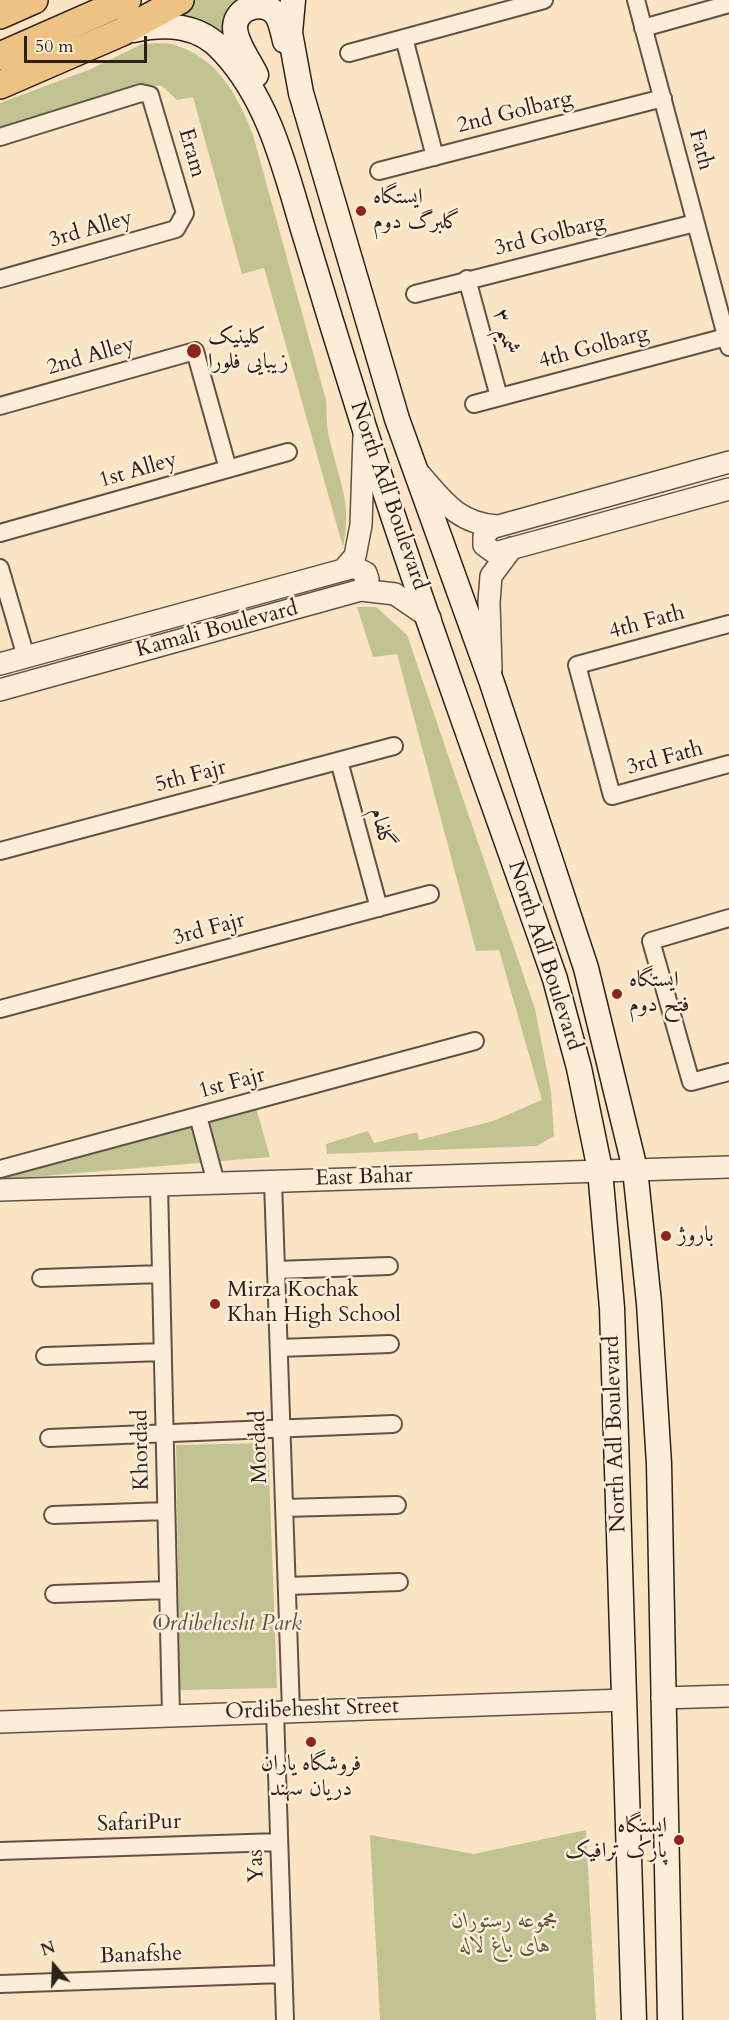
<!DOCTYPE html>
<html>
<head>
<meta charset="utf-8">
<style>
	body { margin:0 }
	#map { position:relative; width:729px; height:2020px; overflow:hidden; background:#fbe4c3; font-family:Cardo,serif }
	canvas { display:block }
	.north { position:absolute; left:24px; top:1936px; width:60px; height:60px; -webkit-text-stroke:4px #fcedd8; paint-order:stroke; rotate:341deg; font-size:16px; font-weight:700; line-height:24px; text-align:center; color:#2c221b }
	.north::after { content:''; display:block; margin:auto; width:21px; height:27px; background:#2c221b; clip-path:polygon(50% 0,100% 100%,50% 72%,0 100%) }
	.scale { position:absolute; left:24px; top:36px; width:123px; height:27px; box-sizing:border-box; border:3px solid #2c221b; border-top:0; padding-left:8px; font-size:18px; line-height:21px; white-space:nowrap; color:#2c221b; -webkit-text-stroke:4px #fcedd8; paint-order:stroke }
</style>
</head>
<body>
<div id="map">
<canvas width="729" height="2020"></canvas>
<div class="north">N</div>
<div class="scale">50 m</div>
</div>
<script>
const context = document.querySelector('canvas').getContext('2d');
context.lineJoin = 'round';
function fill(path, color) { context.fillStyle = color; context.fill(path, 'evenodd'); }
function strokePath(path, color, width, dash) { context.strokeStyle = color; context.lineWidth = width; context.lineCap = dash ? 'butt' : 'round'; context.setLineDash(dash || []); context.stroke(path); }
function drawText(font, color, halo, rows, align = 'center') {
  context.font = font + ' Cardo,Amiri,serif'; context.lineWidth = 5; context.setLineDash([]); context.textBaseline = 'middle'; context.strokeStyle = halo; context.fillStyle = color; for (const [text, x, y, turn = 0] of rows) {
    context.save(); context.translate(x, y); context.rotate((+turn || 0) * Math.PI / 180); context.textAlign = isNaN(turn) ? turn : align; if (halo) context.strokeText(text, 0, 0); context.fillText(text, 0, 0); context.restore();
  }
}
fill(new Path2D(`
	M187,0H241L227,43L176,17Z
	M142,44C152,44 166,42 175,45C219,59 238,96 253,135L326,400C327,412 326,425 329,437C338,479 353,502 343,547L264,268L242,274L193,97L177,100L162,86L139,85L0,130V103L91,69Z
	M357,607H376L407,635L535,1009L551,1091L554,1136L537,1146L327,1154L326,1144L368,1131L374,1143L417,1132L419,1140L493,1121L542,1100L499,950L476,951L397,654L373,657Z
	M256,1108L270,1157L7,1179L8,1173Z
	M268,1443L277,1688L180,1690L176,1445Z
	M586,1830L596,2020H380L370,1835L474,1854Z`), '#c1c492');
const minor = new Path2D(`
	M636,0L729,347
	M643,28L729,4
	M404,38L435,157
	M349,53L544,0
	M0,137L141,93L150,95L185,213L176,229L0,279
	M379,171L663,98
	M467,279L499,397
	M415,294L695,223
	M474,404L726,337
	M0,406L195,351L228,469
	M0,533L288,452
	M0,568L26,657
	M729,624L577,665L612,796L729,764
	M339,761L379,908
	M0,851L394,746
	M729,918L651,941L691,1082L729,1072
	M0,1009L430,894
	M198,1116L216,1183
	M0,1169L475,1041
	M273,1181L291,1711
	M159,1185L171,1715
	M276,1270L389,1266
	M41,1278L161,1274
	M279,1348L390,1344
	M45,1356L163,1352
	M49,1438L393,1424
	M284,1508L397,1505
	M53,1515L166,1511
	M287,1586L399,1582
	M54,1594L168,1590
	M275,1711L285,2020
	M0,1851L279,1842
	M0,1984L283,1974`);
const tertiary = new Path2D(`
	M729,462L491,528L484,536V545L495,553L729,489
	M417,471C442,499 456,523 497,526
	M344,569L355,556L361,525L364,436
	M0,664L354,567L366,573L368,579L361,590
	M491,670L489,602L491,576L512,548
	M0,690L361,590L395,594L430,618
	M0,1190L729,1167
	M662,1698L729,1696
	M0,1722L624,1700`);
const secondary = new Path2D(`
	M293,0L290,33L301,93L397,419L492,683L586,968L635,1169L649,1303L659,1464L670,2020
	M133,30C166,23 199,24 223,51C271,102 286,174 306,239C325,302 344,364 364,427C423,612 491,795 555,979L579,1068L600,1170L612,1308L634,2020
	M256,75C249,60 235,43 235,27C236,6 264,0 276,14C281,21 283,33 285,41`);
const trunk = new Path2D(`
	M0,15L34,0
	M0,56L127,0
	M0,85L122,32L180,0`);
strokePath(minor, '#605245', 20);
strokePath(tertiary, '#605245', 24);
strokePath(secondary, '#2c221b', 27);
strokePath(trunk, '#2c221b', 30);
strokePath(minor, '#fcedd8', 16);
strokePath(tertiary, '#fcedd8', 21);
strokePath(secondary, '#fcedd8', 24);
strokePath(trunk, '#eec282', 27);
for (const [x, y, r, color] of [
	[361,211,6,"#8f2418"],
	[194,351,8,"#8f2418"],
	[617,994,6,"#8f2418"],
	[666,1236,6,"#8f2418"],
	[215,1304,6,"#8f2418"],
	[311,1742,6,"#8f2418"],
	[679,1840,6,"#8f2418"]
]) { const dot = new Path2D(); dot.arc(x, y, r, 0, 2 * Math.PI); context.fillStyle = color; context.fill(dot); strokePath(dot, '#fcedd8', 2); }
drawText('22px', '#2c221b', '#fcedd8', [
	["2nd Golbarg",515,113,-14],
	["Fath",700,150,75],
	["Eram",191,153,74],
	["3rd Alley",91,230,-16],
	["3rd Golbarg",550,236,-14],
	["شمیم ۳",505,332,75],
	["4th Golbarg",594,348,-15],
	["2nd Alley",91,357,-16],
	["1st Alley",138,471,-16],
	["North Adl Boulevard",388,496,71],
	["4th Fath",647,623,-15],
	["Kamali Boulevard",217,630,-15],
	["3rd Fath",665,759,-15],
	["5th Fajr",191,777,-15],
	["گلفام",381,828,75],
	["3rd Fajr",209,930,-15],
	["North Adl Boulevard",544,956,72],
	["1st Fajr",232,1084,-15],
	["East Bahar",364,1178,-2],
	["North Adl Boulevard",616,1434,-92],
	["Mordad",260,1447,-92],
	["Khordad",142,1450,-91],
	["Ordibehesht Street",312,1710,-2],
	["SafariPur",139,1824,-2],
	["Yas",257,1866,-92],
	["Banafshe",141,1956,-2]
]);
drawText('22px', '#2c221b', '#fcedd8', [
	["ایستگاه",373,198],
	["گلبرگ دوم",373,223],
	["کلینیک",208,338],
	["زیبایی فلورا",208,363],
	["ایستگاه",629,981],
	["فتح دوم",629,1006],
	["باروژ",678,1236],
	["Mirza Kochak",227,1291],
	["Khan High School",227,1316],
	["فروشگاه یاران",311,1765,"center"],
	["دریان سهند",311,1790,"center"],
	["ایستگاه",667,1827,"right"],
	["پارک ترافیک",667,1852,"right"]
], 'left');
drawText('italic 22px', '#59533f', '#fcedd8', [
	["Ordibehesht Park",227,1625],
	["مجموعه رستوران",505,1922],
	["های باغ لاله",505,1947]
]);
</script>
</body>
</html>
